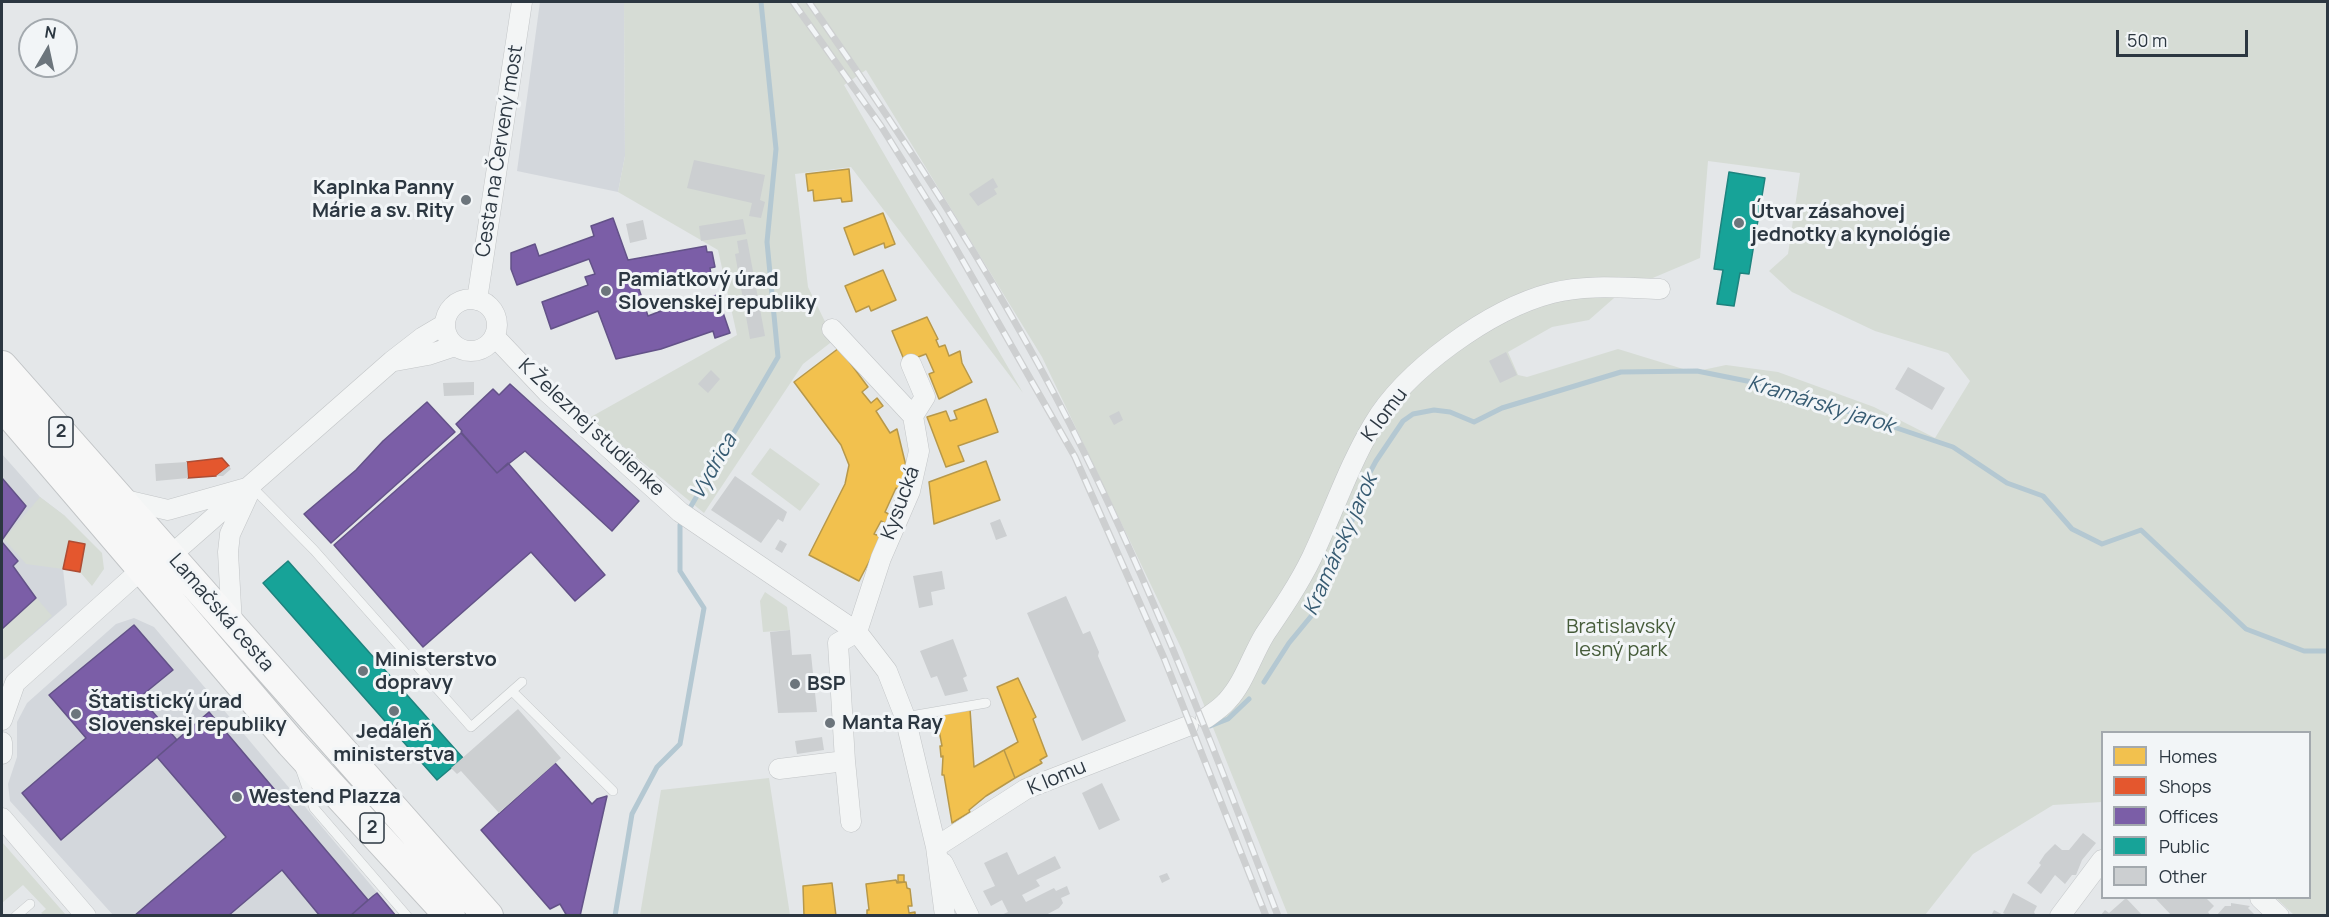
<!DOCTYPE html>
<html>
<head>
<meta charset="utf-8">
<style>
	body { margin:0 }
	#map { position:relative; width:2329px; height:917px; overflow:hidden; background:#e4e7e9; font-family:Manrope,sans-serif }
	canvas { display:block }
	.frame { position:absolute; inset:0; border:3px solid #2c3741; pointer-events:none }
	.legend { position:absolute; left:2101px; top:731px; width:210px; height:168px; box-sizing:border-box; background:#f2f5f7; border:2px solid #a3a9ae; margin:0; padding:8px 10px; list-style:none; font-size:18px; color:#2c3741 }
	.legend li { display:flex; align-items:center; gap:12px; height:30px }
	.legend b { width:30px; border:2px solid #a3a9ae }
	.north { position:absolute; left:18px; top:18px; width:60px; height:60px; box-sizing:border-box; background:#f2f5f7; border:2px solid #a3a9ae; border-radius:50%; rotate:9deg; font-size:16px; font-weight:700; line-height:24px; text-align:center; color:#2c3741 }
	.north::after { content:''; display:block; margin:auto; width:21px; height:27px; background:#6c757c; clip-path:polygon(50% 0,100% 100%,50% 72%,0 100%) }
	.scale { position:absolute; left:2116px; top:30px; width:132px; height:27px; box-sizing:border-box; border:3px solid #2c3741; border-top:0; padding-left:8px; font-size:18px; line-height:21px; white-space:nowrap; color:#2c3741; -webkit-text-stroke:4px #f2f5f7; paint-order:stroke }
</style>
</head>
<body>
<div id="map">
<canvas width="2329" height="917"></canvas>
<div class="frame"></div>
<ul class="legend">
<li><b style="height:16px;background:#f2c14e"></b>Homes</li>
<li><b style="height:16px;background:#e4572e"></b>Shops</li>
<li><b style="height:16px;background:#7b5ea7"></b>Offices</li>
<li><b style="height:16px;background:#17a398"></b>Public</li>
<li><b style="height:16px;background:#cccfd1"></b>Other</li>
</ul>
<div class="north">N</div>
<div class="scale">50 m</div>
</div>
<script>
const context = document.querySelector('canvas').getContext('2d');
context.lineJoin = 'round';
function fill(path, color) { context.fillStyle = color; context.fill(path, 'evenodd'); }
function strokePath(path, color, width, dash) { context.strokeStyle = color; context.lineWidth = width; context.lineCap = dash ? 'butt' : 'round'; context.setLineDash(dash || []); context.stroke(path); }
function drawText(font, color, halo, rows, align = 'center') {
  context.font = font + ' Manrope,sans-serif'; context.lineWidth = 6; context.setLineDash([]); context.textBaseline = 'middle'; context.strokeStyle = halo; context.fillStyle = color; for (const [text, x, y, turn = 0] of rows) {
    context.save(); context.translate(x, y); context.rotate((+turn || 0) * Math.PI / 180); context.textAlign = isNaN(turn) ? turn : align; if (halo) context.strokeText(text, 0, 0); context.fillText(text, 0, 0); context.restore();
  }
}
fill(new Path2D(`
	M540,2H624L625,156L618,192L517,171Z
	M2,454L40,497L65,516L69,541L63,569L67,605L2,661Z
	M134,618L154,627L396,915H113L10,801L8,784L17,757V722L27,703L116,624Z`), '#d3d7dc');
fill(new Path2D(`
	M624,2H2327V915H2294L2276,898H2310V732H2102V802L2053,805L1973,854L1925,915H1288L1182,650L1042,357L866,70L844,85L1023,393L851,167L795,174L808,287L834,340L803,364L704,513L589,418L737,335L718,250L618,192L625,156ZM1708,161L1800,173L1788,254L1769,271L1792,292L1875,331L1948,353L1970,381L1935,438L1874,407L1778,372L1726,365L1693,372L1618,349L1527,377L1518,375L1508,352L1552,327L1589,320L1622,291L1700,258Z
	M770,448L820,484L800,511L751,474Z
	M40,497L65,516L102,553L104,569L92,586L80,572L85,544L69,541L63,569L26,564L4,539Z
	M765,592L787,607L790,630L763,632L760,601Z
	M34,595L52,616L5,659L2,654V627Z
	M769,778L790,915H640L661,790Z
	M2,842L66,915H44L41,913L46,909L23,885L2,903Z`), '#d6dcd5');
const homes = new Path2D(`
	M849,169L852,201L842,202L841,198L814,201L813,190L808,191L806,174Z
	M883,213L895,244L885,248L884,243L854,255L844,228Z
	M883,270L896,300L871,311L869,306L856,312L845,286Z
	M927,317L938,339L936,340L939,347L945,345L949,356L960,351L962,363L972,382L939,399L929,374L934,372L926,354L905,362L892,331Z
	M839,348L868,387L862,392L871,403L877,398L883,406L876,411L890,433L897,429L906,466L903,491L896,488L885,512L892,516L888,525L881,521L874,534L882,537L859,581L809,555L845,484L849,465L841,445L794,382Z
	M986,399L998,432L958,446L964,461L946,467L927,417L946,411L950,421L957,419L954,411Z
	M986,461L1000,500L934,524L929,482Z
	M1018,678L1036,717L1033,719L1047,756L1040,760L1042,763L1015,778L1004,750L1018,742L997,687Z
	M970,709L974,767L1004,750L1015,778L986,796L969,810L970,812L952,823L944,775H942L943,756L941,757L940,746H942L938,725H941L940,715Z
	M898,875H904V882H898Z
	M896,880L897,883L906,882L907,888L910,889L912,906H908L909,913L915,912V916H867V910H869L866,884Z
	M832,883L836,916H804L803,886Z`);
fill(homes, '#f2c14e');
strokePath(homes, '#b7984a', 1.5);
const shops = new Path2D(`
	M222,458L229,466L216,476L188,478L187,462Z
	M69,541L85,544L80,572L63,569Z`);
fill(shops, '#e4572e');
strokePath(shops, '#ad4d34', 1.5);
const offices = new Path2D(`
	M613,218L628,260L706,246L707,252H712L715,267L710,268L711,274L638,286L648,316L679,304L681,307L717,295L730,333L715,338L713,331L661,349L616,359L598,311L551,329L542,302L588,285L585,277L595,274L589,259L517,285L511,269V253L535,244L539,256L594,236L591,226Z
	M510,384L639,501L612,531L525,451L497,473L461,432L462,431L456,424L493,389L499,395Z
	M427,402L455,432L331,543L304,514L356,470L383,441Z
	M461,433L497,473L508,463L605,575L575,601L531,552L423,647L334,545Z
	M2,478L26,506L2,540Z
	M2,542L18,561L13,566L36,598L2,629Z
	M134,625L173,670L140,697L177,740L61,840L22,793L86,738L49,695Z
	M209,712L368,900L350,916H320L282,870L228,916H134L226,837L157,757Z
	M555,763L592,804L597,799L607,796L580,916H567L560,904L550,909L481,830Z
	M377,893L396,916H350L373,896Z`);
fill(offices, '#7b5ea7');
strokePath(offices, '#635288', 1.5);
const public = new Path2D(`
	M1729,172L1765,178L1749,274L1740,273L1734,306L1717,304L1723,270L1714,269Z
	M288,561L463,758L437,780L263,583Z`);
fill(public, '#17a398');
strokePath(public, '#1d837e', 1.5);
strokePath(new Path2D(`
	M1264,682L1289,643L1317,609L1329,566L1347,538L1361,489L1376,461L1403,421L1413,414L1434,410L1450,412L1474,422L1502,408L1621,372L1697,371L1772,386L1953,447L2007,483L2043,496L2072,529L2102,544L2141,530L2246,629L2304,651H2328
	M1210,726L1228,719L1249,699
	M615,916L632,814L657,767L680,744L704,608L680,571V525L778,357L767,242L776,149L761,2`), '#b4c8d2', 5);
fill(new Path2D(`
	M694,160L765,175L760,200L765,202L761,218L749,216L752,203L687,188Z
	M993,178L998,187L994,189L997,194L978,206L969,194Z
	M743,219L746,234L701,241L699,226Z
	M643,220L647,239L630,243L626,224Z
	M747,239L765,336L750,339L735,254L739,253L737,241Z
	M1506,352L1517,375L1500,383L1489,361Z
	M1908,367L1945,388L1932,410L1895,389Z
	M711,370L720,379L708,393L698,384Z
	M474,382V395L444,396L443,383Z
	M1119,411L1123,420L1114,425L1109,416Z
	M187,462L188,478L156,481L155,464Z
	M229,466L231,469L223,476H216Z
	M735,476L787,512L783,522L778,519L761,543L711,510Z
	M1000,519L1007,536L996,540L990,523Z
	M780,540L787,544L782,553L775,549Z
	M942,571L945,589L931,592L933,605L919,608L913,576Z
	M1066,596L1083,634L1090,631L1099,652L1098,656L1126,721L1082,741L1027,613Z
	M790,630L792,655L811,654L817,712L778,713L770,632Z
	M953,639L967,676L963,678L968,691L945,696L937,676L931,678L920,651Z
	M518,709L561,758L499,813L461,771L457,774L451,768Z
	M822,737L824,750L797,754L795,741Z
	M1102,783L1120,820L1099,830L1082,793Z
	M2083,833L2096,843L2082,860L2076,875H2072L2065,884L2055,875L2041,894L2027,883L2041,865L2039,863L2045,854L2055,844L2062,850H2069Z
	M1007,852L1018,875L1055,856L1061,868L1036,880L1040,886L1022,895L1026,902L1054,888L1056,891L1067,886L1070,894L1061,898L1063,903L1059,908L1044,916H999L1008,912L1002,900L991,906L983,891L995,886L984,863Z
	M1167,873L1170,879L1162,883L1159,876Z
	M2013,893L2037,906L2034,912L2036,916H2009L2003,913Z
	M2126,898L2143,916H2100L2105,910L2109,913Z
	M2155,898H2206L2214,906L2208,912L2211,916H2172Z
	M2231,903L2250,906L2248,908L2256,916H2216L2225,906H2231Z
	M1994,910L2005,916H1991Z`), '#cccfd1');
const service = new Path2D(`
	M252,487L314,550L471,727L522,682
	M512,691L613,791
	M905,717L986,703
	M300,768L314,808L407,916
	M16,916L30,904`);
const minor = new Path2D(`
	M445 325a26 26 0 1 1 52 0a26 26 0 1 1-52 0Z
	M477,300L522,2
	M495,337L547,392L680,512L857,632L887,671L905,717L936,847L945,916
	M395,361L428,355L455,346
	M911,364L925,397L913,416
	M121,499L168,510L246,488
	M170,556L392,361L423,337L445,324
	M232,625L228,552L230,534L248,495
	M1206,718C1213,713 1221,708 1227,701C1244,683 1252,655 1265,634C1282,609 1299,584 1312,557C1333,513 1348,467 1373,425C1405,370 1490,309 1552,293C1587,284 1624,288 1660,289
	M2,720L15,683L141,570
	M2,742V754
	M845,761L851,822
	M779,769L845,761L838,643L857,632L881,558L910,491L919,451L913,416L832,329
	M2,818L86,916
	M936,847L1026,789L1188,726
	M943,863L969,916
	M2260,898L2279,916
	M2060,916L2102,860`);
const primary = new Path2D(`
	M2,366L488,916
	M2,405L291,743L450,916`);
strokePath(service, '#c2c5c7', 10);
strokePath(minor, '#c2c5c7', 21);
strokePath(primary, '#c1c4c6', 32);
strokePath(service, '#f3f5f5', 9);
strokePath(minor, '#f3f5f5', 20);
strokePath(primary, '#f7f7f7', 30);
const rail = new Path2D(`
	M793,2L881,126L939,219L1075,457L1164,658L1266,916
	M809,2C910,146 1006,294 1084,452C1158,603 1218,759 1278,916`);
strokePath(rail, '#cdcfd0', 7);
strokePath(rail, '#f2f5f7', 4.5, [14]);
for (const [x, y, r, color] of [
	[466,200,6,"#6c757c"],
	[1739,223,6,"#6c757c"],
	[606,291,6,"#6c757c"],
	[363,671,6,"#6c757c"],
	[795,684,6,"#6c757c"],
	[394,711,6,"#6c757c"],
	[76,714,6,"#6c757c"],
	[830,723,6,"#6c757c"],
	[237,797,6,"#6c757c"]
]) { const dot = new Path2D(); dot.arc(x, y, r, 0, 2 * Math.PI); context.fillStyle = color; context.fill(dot); strokePath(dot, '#f2f5f7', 2); }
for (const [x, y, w] of [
	[61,432,24],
	[372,828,24]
]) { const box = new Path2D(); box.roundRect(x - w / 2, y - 15, w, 30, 4.5); context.fillStyle = '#f2f5f7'; context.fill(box); strokePath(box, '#2c3741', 1.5); }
drawText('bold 18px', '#2c3741', null, [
	["2",61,432],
	["2",372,828]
]);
drawText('20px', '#2c3741', '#f2f5f7', [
	["Cesta na Červený most",500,151,-81],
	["K lomu",1385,415,-53],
	["K Železnej studienke",591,428,43],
	["Kysucká",901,503,-70],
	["Lamačská cesta",221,613,49],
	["K lomu",1057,778,-23]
]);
drawText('bold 20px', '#2c3741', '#f2f5f7', [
	["Kaplnka Panny",454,188,"right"],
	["Márie a sv. Rity",454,211,"right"],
	["Útvar zásahovej",1751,212],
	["jednotky a kynológie",1751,235],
	["Pamiatkový úrad",618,280],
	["Slovenskej republiky",618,303],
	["Ministerstvo",375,660],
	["dopravy",375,683],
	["BSP",807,684],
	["Štatistický úrad",88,702],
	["Slovenskej republiky",88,725],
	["Manta Ray",842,723],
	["Jedáleň",394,732,"center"],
	["ministerstva",394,755,"center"],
	["Westend Plazza",249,797]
], 'left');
drawText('20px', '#465c3a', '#f2f5f7', [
	["Bratislavský",1621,627],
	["lesný park",1621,650]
]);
drawText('italic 21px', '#385c73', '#f2f5f7', [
	["Kramársky jarok",1821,405,17],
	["Vydrica",714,467,-60],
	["Kramársky jarok",1341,545,-66]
]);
</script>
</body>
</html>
